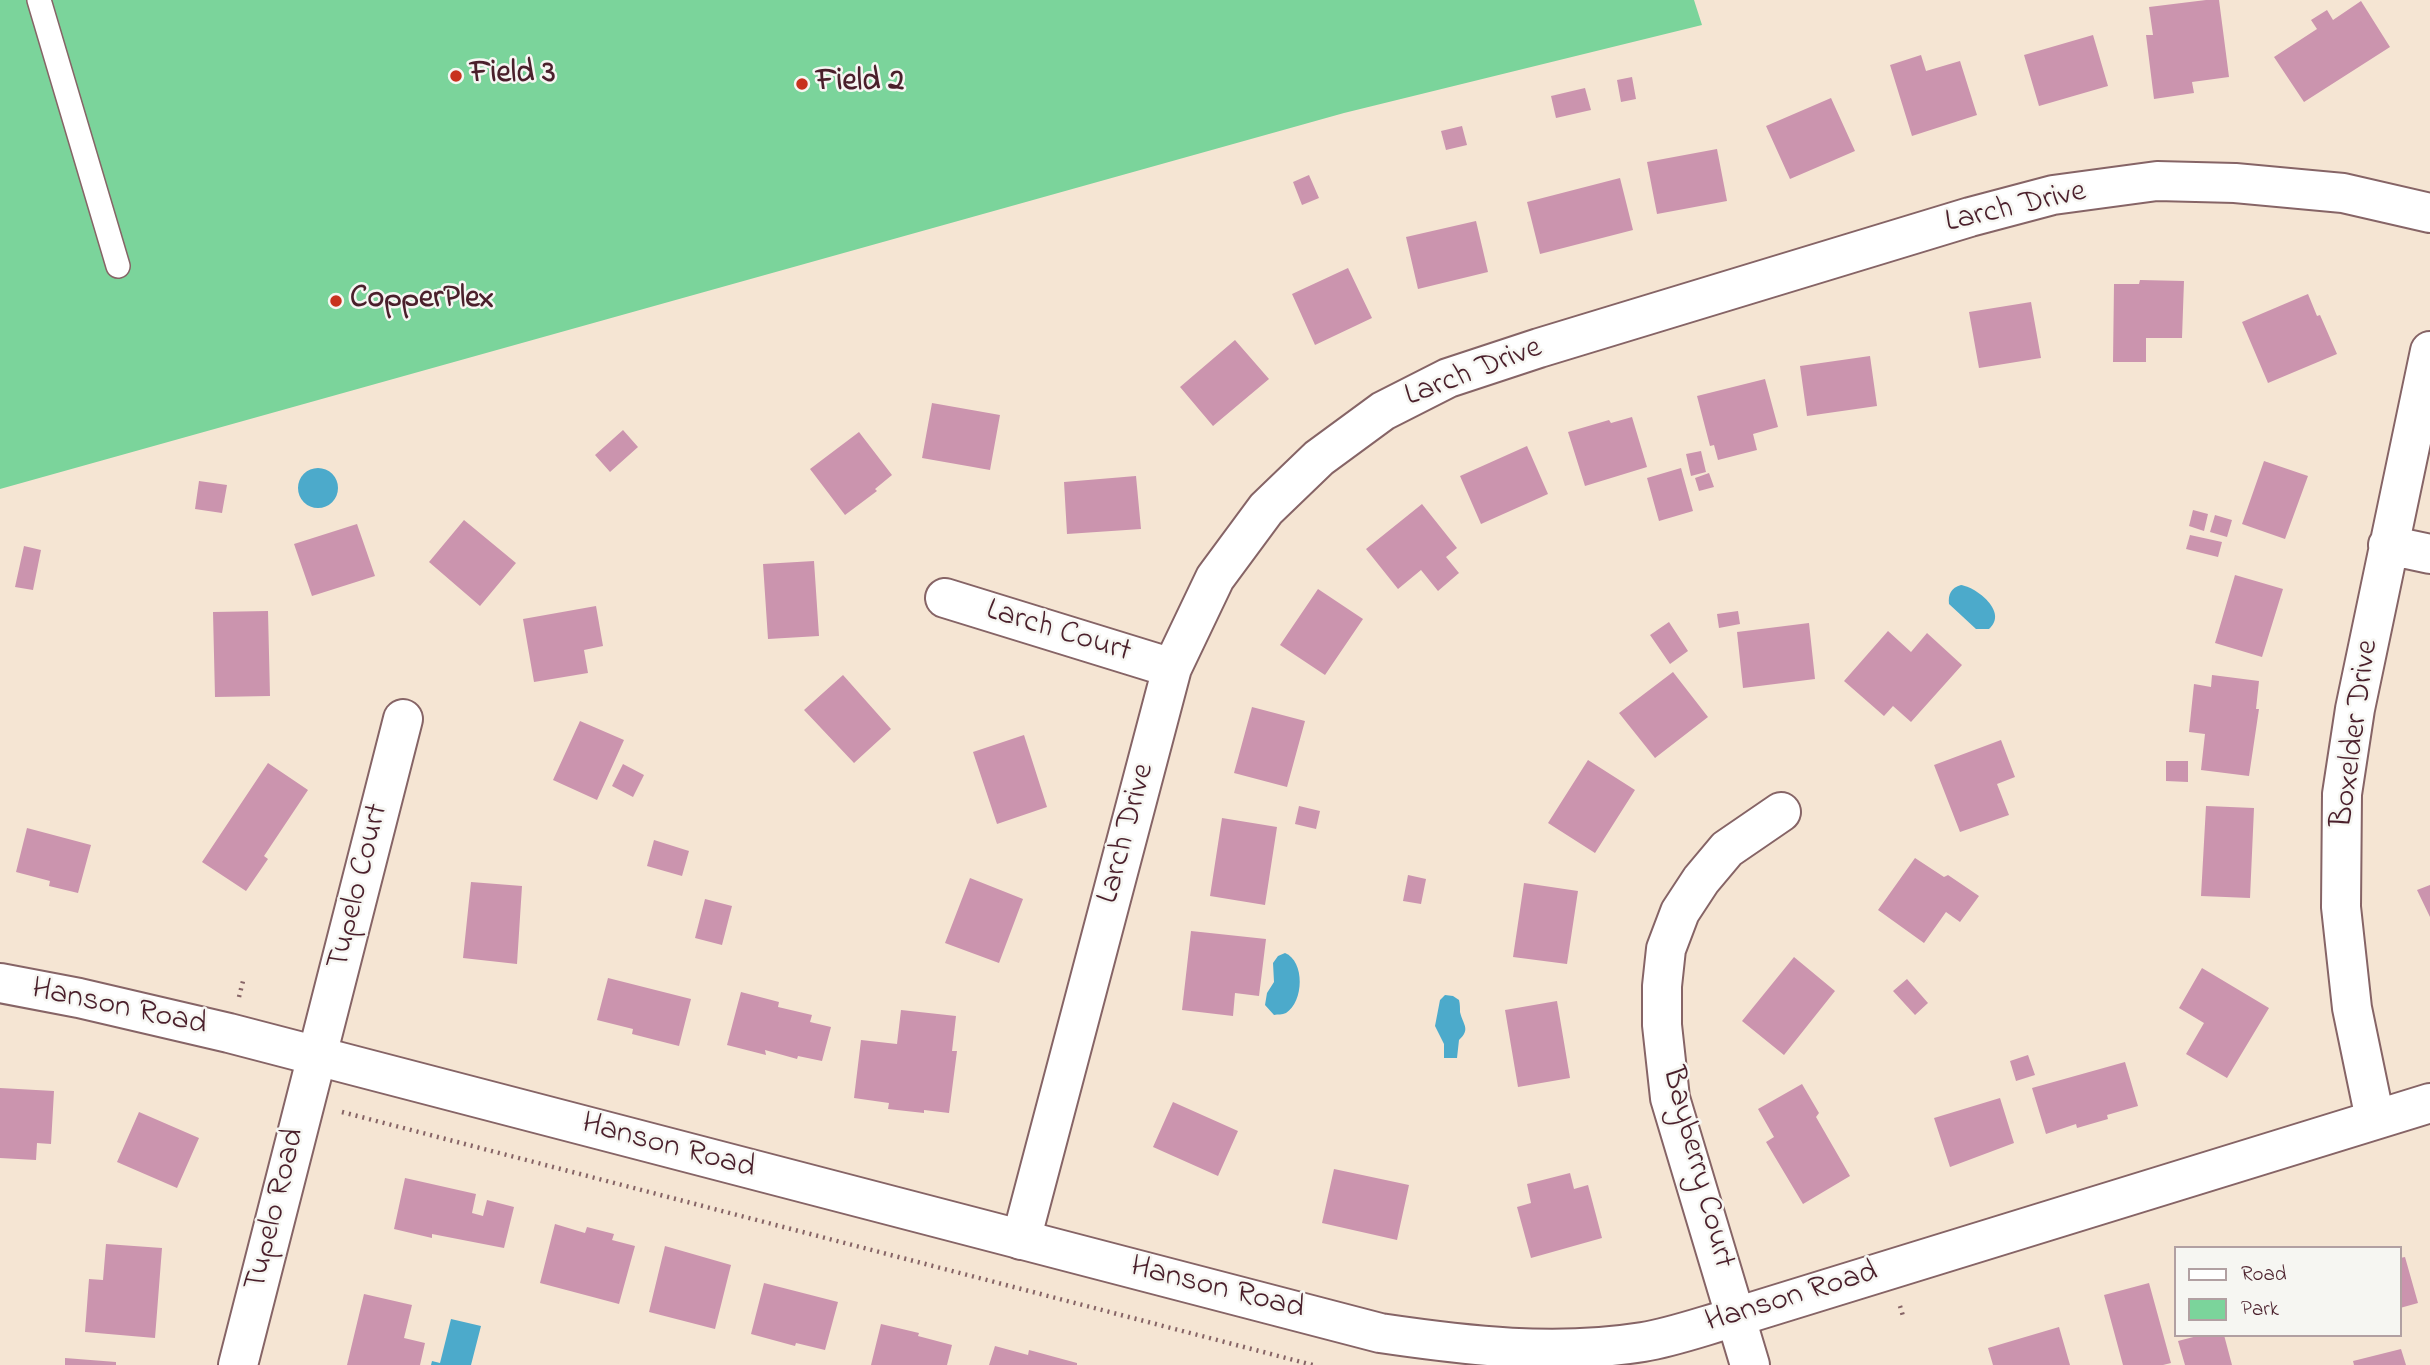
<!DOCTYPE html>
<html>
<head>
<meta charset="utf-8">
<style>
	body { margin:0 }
	#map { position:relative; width:2430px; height:1365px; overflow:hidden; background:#f5e5d3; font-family:"Indie Flower",sans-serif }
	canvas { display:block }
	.legend { position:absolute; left:2174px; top:1246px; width:228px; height:91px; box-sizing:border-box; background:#f6f6f2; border:2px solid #b1a0a2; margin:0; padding:9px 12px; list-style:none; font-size:21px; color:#4a1f2b }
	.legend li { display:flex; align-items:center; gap:14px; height:35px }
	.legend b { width:35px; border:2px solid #b1a0a2 }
</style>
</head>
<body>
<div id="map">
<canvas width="2430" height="1365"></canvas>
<ul class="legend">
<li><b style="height:9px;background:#fff"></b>Road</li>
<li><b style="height:19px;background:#7bd49b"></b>Park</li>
</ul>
</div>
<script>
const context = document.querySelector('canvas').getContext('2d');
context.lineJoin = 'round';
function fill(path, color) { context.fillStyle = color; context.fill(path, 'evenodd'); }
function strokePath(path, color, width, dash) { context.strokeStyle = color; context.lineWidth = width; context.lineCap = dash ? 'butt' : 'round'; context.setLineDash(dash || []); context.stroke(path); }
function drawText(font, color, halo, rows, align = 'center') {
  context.font = font + ' "Indie Flower",sans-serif'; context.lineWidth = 5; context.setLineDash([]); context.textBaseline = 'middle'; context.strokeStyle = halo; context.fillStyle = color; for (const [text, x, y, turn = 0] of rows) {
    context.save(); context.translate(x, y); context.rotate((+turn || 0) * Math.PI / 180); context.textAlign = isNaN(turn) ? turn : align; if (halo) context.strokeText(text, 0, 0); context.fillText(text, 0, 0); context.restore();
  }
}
fill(new Path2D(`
	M0,0H1694L1702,25L1344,113L0,489Z`), '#7bd49b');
fill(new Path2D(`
	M298 488a20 20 0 1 1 40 0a20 20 0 1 1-40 0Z
	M1961,585C1976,587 2009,612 1989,629H1976L1949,604C1948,594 1951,588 1961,585Z
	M1285,953C1305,961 1304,1002 1286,1013C1282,1015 1278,1014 1274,1015L1265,1005L1267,993L1274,982L1273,963L1278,956Z
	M1445,995L1453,996L1459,1000C1460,1004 1460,1008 1460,1012C1463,1025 1471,1029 1459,1040L1457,1058H1444V1044L1435,1026L1440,1000Z
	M451,1319L481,1326L471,1365H431L432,1361L440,1363Z`), '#4caacb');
fill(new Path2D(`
	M2206,0H2219L2229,77L2192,82L2194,93L2154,99L2146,35H2153L2149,7Z
	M2361,1L2390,47L2304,102L2274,57L2317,29L2311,20L2327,10L2333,20Z
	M2093,35L2108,86L2039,106L2024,55Z
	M1921,55L1926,71L1960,61L1977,115L1912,136L1890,65Z
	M1632,77L1636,99L1621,102L1617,80Z
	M1585,88L1591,110L1556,118L1551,96Z
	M1831,98L1855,151L1790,179L1766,126Z
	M1462,126L1467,145L1446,150L1441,131Z
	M1717,149L1727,201L1657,214L1647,162Z
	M1309,175L1319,198L1302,205L1293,182Z
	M1620,178L1633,230L1540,254L1527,202Z
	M1476,221L1488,272L1418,289L1406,237Z
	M1348,268L1372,318L1315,345L1292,294Z
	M2140,280L2184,281L2182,338H2146V362H2113L2114,284H2139Z
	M2308,294L2317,316L2320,315L2337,354L2268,383L2242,322Z
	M2031,302L2041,358L1979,368L1969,312Z
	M1235,340L1269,379L1213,426L1180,387Z
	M1870,356L1877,406L1807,416L1800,366Z
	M1765,379L1778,427L1753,434L1757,450L1718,460L1714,445L1710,446L1697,396Z
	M932,403L1000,415L990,470L922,458Z
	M1632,417L1647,467L1585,486L1568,432L1609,420L1611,423Z
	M623,430L638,447L610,472L595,455Z
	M859,432L892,475L875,489L877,491L845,515L810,469Z
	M1527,446L1548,494L1481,524L1460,476Z
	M1701,451L1706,472L1691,476L1686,454Z
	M2264,461L2308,476L2285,539L2242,524Z
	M1681,468L1693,511L1659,521L1647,478Z
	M1709,473L1714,487L1699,491L1695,478Z
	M1136,476L1141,529L1067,534L1064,482Z
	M199,481L227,485L222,513L195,509Z
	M1422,504L1457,548L1446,557L1459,573L1438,591L1421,570L1398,589L1366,549Z
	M2193,510L2208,514L2204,531L2189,526Z
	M2215,515L2232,520L2227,537L2210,532Z
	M464,520L516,563L480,606L429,562Z
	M357,524L375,576L312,596L294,544Z
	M2190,535L2222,542L2218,557L2186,549Z
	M24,546L41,550L33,590L15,587Z
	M814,561L819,636L768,639L763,564Z
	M2235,575L2283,589L2262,657L2215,643Z
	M1318,589L1363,619L1325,675L1280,645Z
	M596,606L603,646L584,650L588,673L534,682L523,619Z
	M268,611L270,696L215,697L213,612Z
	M1738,611L1740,624L1719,628L1717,614Z
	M1669,622L1688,651L1670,664L1650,635Z
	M1809,623L1815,679L1743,688L1737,632Z
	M1888,631L1911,652L1927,633L1962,665L1911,722L1893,706L1884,716L1844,681Z
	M1673,672L1708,717L1655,758L1619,713Z
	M843,675L891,729L854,763L804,710Z
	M2212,675L2259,681L2256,709H2259L2249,776L2201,770L2205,734L2189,732L2194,684L2211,687Z
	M1252,707L1305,721L1287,787L1234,773Z
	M580,721L624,740L597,800L553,780Z
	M1024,735L1047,807L997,824L973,752Z
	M2001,740L2015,777L1997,784L2009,815L1960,832L1934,765Z
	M1588,760L1635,790L1595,853L1548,823Z
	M2166,761H2188V782L2166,781Z
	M268,763L308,790L264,856L268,859L246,891L202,862Z
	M623,764L644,775L633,797L612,786Z
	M1299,806L1320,811L1316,829L1295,824Z
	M2206,806L2254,808L2250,898L2201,896Z
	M1222,818L1277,827L1265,905L1210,896Z
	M27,828L91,845L78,893L49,886L50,881L16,872Z
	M654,840L689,851L682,876L647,866Z
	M1915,858L1944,877L1948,875L1979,896L1960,922L1946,912L1924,943L1878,910Z
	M1408,875L1426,879L1421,904L1403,901Z
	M970,878L1023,899L999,963L945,943Z
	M471,882L522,886L517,964L463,958Z
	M1524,883L1578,891L1567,964L1513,957Z
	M2430,885V917L2417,890Z
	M705,899L732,906L722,945L695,938Z
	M1191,931L1266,939L1259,996L1235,993L1233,1016L1182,1010Z
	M1794,957L1835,991L1784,1055L1742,1021Z
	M2202,968L2269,1008L2227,1078L2186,1054L2204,1023L2179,1008Z
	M608,978L691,999L679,1046L632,1034L633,1029L597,1020Z
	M1907,979L1928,1003L1915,1015L1893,991Z
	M741,992L779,1002L778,1007L812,1015L810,1022L831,1027L822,1061L798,1056L797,1059L765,1050L766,1055L727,1045Z
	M1557,1001L1570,1078L1518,1087L1505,1010Z
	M901,1010L956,1016L952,1051H957L949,1113L924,1110V1113L888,1109L889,1103L854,1098L861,1040L897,1044Z
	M2028,1055L2035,1075L2016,1081L2010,1061Z
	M2125,1062L2138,1106L2107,1115L2108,1119L2077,1128L2076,1124L2046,1134L2032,1088Z
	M1802,1084L1819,1113L1816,1117L1850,1176L1803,1204L1766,1142L1774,1137L1758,1109Z
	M0,1088L54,1091L51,1144L37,1143L36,1160L0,1158Z
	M2000,1098L2014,1143L1950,1167L1934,1118Z
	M1173,1102L1238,1131L1218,1176L1153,1147Z
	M139,1112L199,1138L177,1188L117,1162Z
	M1334,1169L1409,1185L1397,1240L1322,1223Z
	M1570,1173L1574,1189L1588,1185L1602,1238L1531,1258L1517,1207L1531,1203L1527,1184Z
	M405,1178L476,1194L472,1213L483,1216L487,1200L514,1207L504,1248L432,1234V1238L394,1229Z
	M555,1224L585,1233L587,1227L614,1234L612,1240L635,1246L619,1304L540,1283Z
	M106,1244L162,1248L155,1338L85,1332L89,1279L103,1280Z
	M665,1246L731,1265L715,1329L649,1312Z
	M2405,1257L2418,1303L2400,1308V1258Z
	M764,1283L838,1302L825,1350L796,1343L795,1346L751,1334Z
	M2149,1283L2171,1363L2163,1365H2123L2104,1295Z
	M364,1294L412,1305L404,1338L425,1343L420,1365H347Z
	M881,1324L919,1333L918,1336L952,1345L947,1365H871Z
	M2059,1327L2070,1365H1993L1988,1348Z
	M2201,1335H2224L2232,1365H2185L2178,1341Z
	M995,1346L1028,1355L1029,1350L1077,1363V1365H989Z
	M2401,1349L2406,1365H2354L2353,1361Z
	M65,1358L116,1362V1365H65Z`), '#cb94ae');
const service = new Path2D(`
	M39,0L118,266`);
const minor = new Path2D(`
	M2388,545L2430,554
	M945,598L1172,668
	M2375,1119L2352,1008L2341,907L2342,794L2355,709L2430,351
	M1021,1240L1172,668L1215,578L1266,509L1319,458L1383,411L1448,378L1539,348L1970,217L2053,195L2157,181L2235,183L2343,193L2430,213
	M238,1365L403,719
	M1750,1365L1670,1098L1662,1025V986L1666,949L1680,912L1701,880L1727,849L1781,812`);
const tertiary = new Path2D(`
	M0,983L79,998L229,1033L1380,1333C1468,1346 1555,1356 1643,1342C1674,1337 1706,1325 1736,1317L2430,1103`);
strokePath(service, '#866466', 26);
strokePath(minor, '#866466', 42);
strokePath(tertiary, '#866466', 42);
strokePath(new Path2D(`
	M239,997L243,981
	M342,1112L1313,1365
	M1900,1306L1903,1316`), '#866466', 4.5, [2, 5]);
strokePath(service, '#fff', 23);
strokePath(minor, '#fff', 38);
strokePath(tertiary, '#fff', 38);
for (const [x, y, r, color] of [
	[456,76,7,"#c8321e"],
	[802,84,7,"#c8321e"],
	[336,301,7,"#c8321e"]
]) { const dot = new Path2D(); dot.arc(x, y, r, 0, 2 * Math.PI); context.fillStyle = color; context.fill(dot); strokePath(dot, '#f6f6f2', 2.5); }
drawText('bold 32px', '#4a1f2b', '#f6f6f2', [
	["Field 3",470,76],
	["Field 2",816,84],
	["CopperPlex",350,301]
], 'left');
drawText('32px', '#4a1f2b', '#f6f6f2', [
	["Larch Drive",2016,209,-13],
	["Larch Drive",1474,374,-21],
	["Larch Court",1058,633,17],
	["Boxelder Drive",2357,734,-82],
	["Larch Drive",1128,834,-75],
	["Tupelo Court",360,887,-76],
	["Hanson Road",119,1009,12],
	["Hanson Road",668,1148,15],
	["Bayberry Court",1696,1168,75],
	["Tupelo Road",277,1210,-76],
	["Hanson Road",1217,1290,14],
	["Hanson Road",1792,1299,-17]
]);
</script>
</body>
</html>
